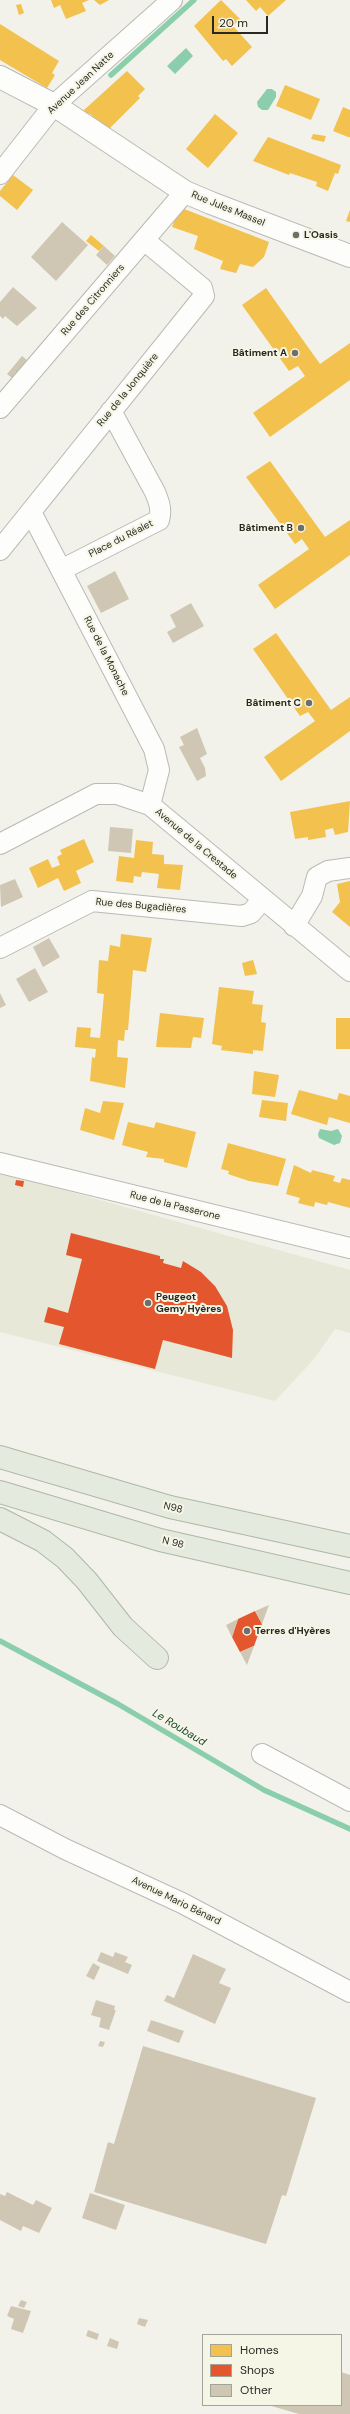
<!DOCTYPE html>
<html>
<head>
<meta charset="utf-8">
<style>
	body { margin:0 }
	#map { position:relative; width:350px; height:2414px; overflow:hidden; background:#f2f2ea; font-family:"DM Sans",sans-serif }
	canvas { display:block }
	.legend { position:absolute; left:202px; top:2334px; width:140px; height:72px; box-sizing:border-box; background:#f5f6e6; border:1px solid #a3a498; margin:0; padding:5px 7px; list-style:none; font-size:12px; color:#292924 }
	.legend li { display:flex; align-items:center; gap:8px; height:20px }
	.legend b { width:20px; border:1px solid #a3a498 }
	.scale { position:absolute; left:212px; top:16px; width:56px; height:18px; box-sizing:border-box; border:2px solid #292924; border-top:0; padding-left:5px; font-size:12px; line-height:14px; white-space:nowrap; color:#292924; -webkit-text-stroke:3px #f5f6e6; paint-order:stroke }
</style>
</head>
<body>
<div id="map">
<canvas width="350" height="2414"></canvas>
<ul class="legend">
<li><b style="height:11px;background:#f2c14e"></b>Homes</li>
<li><b style="height:11px;background:#e4572e"></b>Shops</li>
<li><b style="height:11px;background:#cfc7b4"></b>Other</li>
</ul>
<div class="scale">20 m</div>
</div>
<script>
const context = document.querySelector('canvas').getContext('2d');
context.lineJoin = 'round';
function fill(path, color) { context.fillStyle = color; context.fill(path, 'evenodd'); }
function strokePath(path, color, width, dash) { context.strokeStyle = color; context.lineWidth = width; context.lineCap = dash ? 'butt' : 'round'; context.setLineDash(dash || []); context.stroke(path); }
function drawText(font, color, halo, rows, align = 'center') {
  context.font = font + ' "DM Sans",sans-serif'; context.lineWidth = 4; context.setLineDash([]); context.textBaseline = 'middle'; context.strokeStyle = halo; context.fillStyle = color; for (const [text, x, y, turn = 0] of rows) {
    context.save(); context.translate(x, y); context.rotate((+turn || 0) * Math.PI / 180); context.textAlign = isNaN(turn) ? turn : align; if (halo) context.strokeText(text, 0, 0); context.fillText(text, 0, 0); context.restore();
  }
}
fill(new Path2D(`
	M0,1174L43,1184L350,1270V1333L335,1329L314,1359L275,1401L0,1332Z`), '#e7e8d8');
fill(new Path2D(`
	M186,48L193,56L175,74L167,66Z
	M267,89H272L276,92V97L268,110H262L258,107L257,102Z
	M320,1129L331,1131L338,1129L342,1136L340,1143L334,1145L319,1138L318,1134Z`), '#8aceac');
fill(new Path2D(`
	M51,0H89L82,3L86,11L66,19L60,5L54,8Z
	M94,0H109L100,5Z
	M221,0L240,19L233,26L252,47L232,66L226,59L223,61L194,26Z
	M246,0H286L268,16L260,7L256,11Z
	M21,4L24,13L19,15L16,5Z
	M0,24L59,61L52,73L55,75L47,88L0,60Z
	M127,71L145,89L138,96L140,98L109,129L90,114L84,112V110Z
	M285,85L320,99L311,120L276,106Z
	M343,107L350,110V137H348L333,131Z
	M215,114L238,133L208,168L186,149Z
	M313,134L326,136L324,142L311,139Z
	M268,137L341,165L338,174L335,173L328,191L316,186L317,182L290,173L289,175L253,161Z
	M13,175L33,190L17,210L0,196V191Z
	M179,207L269,242L264,257L253,267L240,264L236,273L220,269L223,261L194,249L198,236L172,227Z
	M350,210V222L346,221Z
	M91,235L104,246L99,251L86,241Z
	M266,288L320,364L350,343V380L270,437L253,413L305,376L298,366L289,371L242,305Z
	M270,461L325,537L350,520V555L275,609L258,585L309,549L302,539L295,544L246,477Z
	M276,633L331,710L350,697V731L281,781L264,757L315,721L308,712L300,716L253,649Z
	M350,801L348,832L335,835L333,828L325,830L326,837L308,840V837L295,839L290,812Z
	M84,839L94,862L76,871L81,883L64,891L58,878L38,888L29,868L48,859L52,868L60,865L57,857L62,854L60,850Z
	M136,840L153,842L152,854L164,855V864L183,865L180,890L157,888L159,874L142,872L141,877L134,876L133,883L116,881L119,856L134,858Z
	M350,881V927L332,912L340,902L337,884Z
	M121,934L152,938L146,972L133,970L128,1030H125L124,1041L118,1040L117,1057L128,1058L125,1088L90,1081L92,1057L95,1058L96,1049L75,1047L77,1027L91,1028L90,1037L100,1038L104,994L97,993L99,960L108,961L110,945L120,947Z
	M253,960L257,974L245,976L242,963Z
	M219,987L254,991L252,1004L263,1005L261,1022L266,1023L263,1051L253,1050V1054L221,1050L222,1046L212,1044Z
	M160,1013L204,1018L201,1038L193,1037L191,1048L156,1047Z
	M336,1018H350V1049H336Z
	M254,1071L279,1075L275,1097L252,1094Z
	M299,1090L337,1100L339,1093L350,1096V1123L329,1117L327,1125L291,1114Z
	M262,1100L288,1103L286,1121L259,1117Z
	M103,1101L124,1103L114,1140L80,1130L85,1108L100,1113Z
	M128,1122L154,1128L156,1122L196,1132L187,1168L164,1162V1159L146,1157L148,1152L122,1145Z
	M228,1143L286,1159L278,1186L249,1181L228,1174L229,1171L221,1169Z
	M294,1165L311,1173L312,1170L335,1176L333,1181L340,1183L342,1178L350,1180V1208L328,1202L327,1205L315,1202L314,1207L298,1203L300,1198L286,1194Z`), '#f2c14e');
fill(new Path2D(`
	M16,1180L24,1181L23,1187L15,1185Z
	M71,1233L160,1256V1259H164L163,1263L181,1268L183,1261L201,1272L215,1286L227,1306L233,1330L232,1358L163,1340L155,1369L59,1344L64,1327L44,1322L48,1307L68,1313L82,1259L66,1255Z
	M255,1611L262,1624L254,1646L240,1652L232,1637L238,1619Z`), '#e4572e');
strokePath(new Path2D(`
	M111,75L194,0
	M0,1641L118,1704L264,1790L350,1829`), '#8aceac', 5.5);
fill(new Path2D(`
	M62,222L88,245L56,281L31,257Z
	M104,246L115,256L107,265L96,255Z
	M13,287L37,308L17,326L5,316L3,319L0,316V302Z
	M22,356L27,360L12,378L7,374Z
	M115,571L129,599L101,613L87,586Z
	M191,603L204,626L173,643L167,632L176,627L170,615Z
	M197,728L207,754L200,758L205,768L206,776L197,781L179,747L184,745L180,737Z
	M110,827L133,829L131,853L108,851Z
	M15,879L23,897L1,907L0,885Z
	M49,938L60,957L43,967L33,947Z
	M35,968L48,992L29,1002L16,979Z
	M0,993L6,1005L0,1008Z
	M269,1605L262,1624L255,1611Z
	M238,1619L232,1637L226,1625Z
	M254,1646L247,1665L240,1652Z
	M101,1952L113,1957L115,1952L128,1957L125,1962L132,1965L128,1974L97,1961Z
	M193,1954L226,1969L219,1983L231,1988L215,2024L164,2001L167,1995L174,1998Z
	M93,1963L100,1967L94,1980L86,1976Z
	M96,2000L115,2006L114,2010H116L109,2030L99,2027L101,2018L91,2015Z
	M151,2020L184,2031L179,2043L147,2031Z
	M100,2041L105,2042L103,2047L98,2046Z
	M143,2046L316,2098L286,2196L282,2195L266,2244L94,2192L108,2142L114,2144Z
	M7,2192L33,2205L36,2200L52,2208L39,2233L23,2226L21,2231L0,2220V2194L5,2196Z
	M90,2193L125,2205L116,2230L82,2218Z
	M21,2300L27,2302L24,2308L18,2306Z
	M11,2306L31,2311L23,2333L11,2329L14,2319L7,2316Z
	M139,2318L148,2320L145,2327L137,2324Z
	M88,2330L99,2334L97,2340L86,2336Z
	M110,2338L119,2342L117,2349L107,2346Z
	M341,2372L350,2375V2414H299L268,2405H341Z`), '#cfc7b4');
const minor = new Path2D(`
	M0,174L54,105L172,0
	M0,408L185,192
	M31,512L154,749L159,770L150,805
	M0,550L204,296L202,288L144,240
	M61,570L159,520C162,509 159,502 155,492L111,411
	M0,844L96,794H117L150,805L350,971
	M294,926L312,896L317,877L328,871L350,868
	M0,948L92,901L242,916L251,913L262,900
	M0,1163L350,1248
	M262,1754L350,1801
	M0,1815L65,1849L182,1903L350,1992`);
const tertiary = new Path2D(`
	M0,77L54,105L185,192L211,203L350,256`);
const trunk = new Path2D(`
	M0,1457L170,1507L350,1546
	M0,1492L160,1540L350,1583
	M0,1519L43,1541L65,1558L87,1581L123,1627L157,1658`);
strokePath(minor, '#babab5', 22);
strokePath(tertiary, '#babab5', 24);
strokePath(trunk, '#aeb8a5', 24);
strokePath(minor, '#fdfdfc', 20);
strokePath(tertiary, '#fdfdfc', 22);
strokePath(trunk, '#e4eade', 22);
for (const [x, y, r, color] of [
	[296,235,4,"#6f6f69"],
	[295,353,4,"#6f6f69"],
	[301,528,4,"#6f6f69"],
	[309,703,4,"#6f6f69"],
	[148,1303,4,"#6f6f69"],
	[247,1631,4,"#6f6f69"]
]) { const dot = new Path2D(); dot.arc(x, y, r, 0, 2 * Math.PI); context.fillStyle = color; context.fill(dot); strokePath(dot, '#f5f6e6', 1.5); }
drawText('10px', '#292924', '#f5f6e6', [
	["Avenue Jean Natte",81,83,-43],
	["Rue Jules Massel",228,209,22],
	["Rue des Citronniers",93,300,-49],
	["Rue de la Jonquière",128,390,-51],
	["Place du Réalet",121,539,-27],
	["Rue de la Monache",106,656,63],
	["Avenue de la Crestade",196,844,40],
	["Rue des Bugadières",141,906,5],
	["Rue de la Passerone",175,1206,14],
	["N98",173,1508,14],
	["N 98",173,1543,13],
	["Avenue Mario Bénard",176,1901,26]
]);
drawText('bold 10px', '#292924', '#f5f6e6', [
	["L'Oasis",304,235],
	["Bâtiment A",287,353,"right"],
	["Bâtiment B",293,528,"right"],
	["Bâtiment C",301,703,"right"],
	["Peugeot",156,1297],
	["Gemy Hyères",156,1309],
	["Terres d'Hyères",255,1631]
], 'left');
drawText('italic 11px', '#16402d', '#f5f6e6', [
	["Le Roubaud",179,1728,31]
]);
</script>
</body>
</html>
